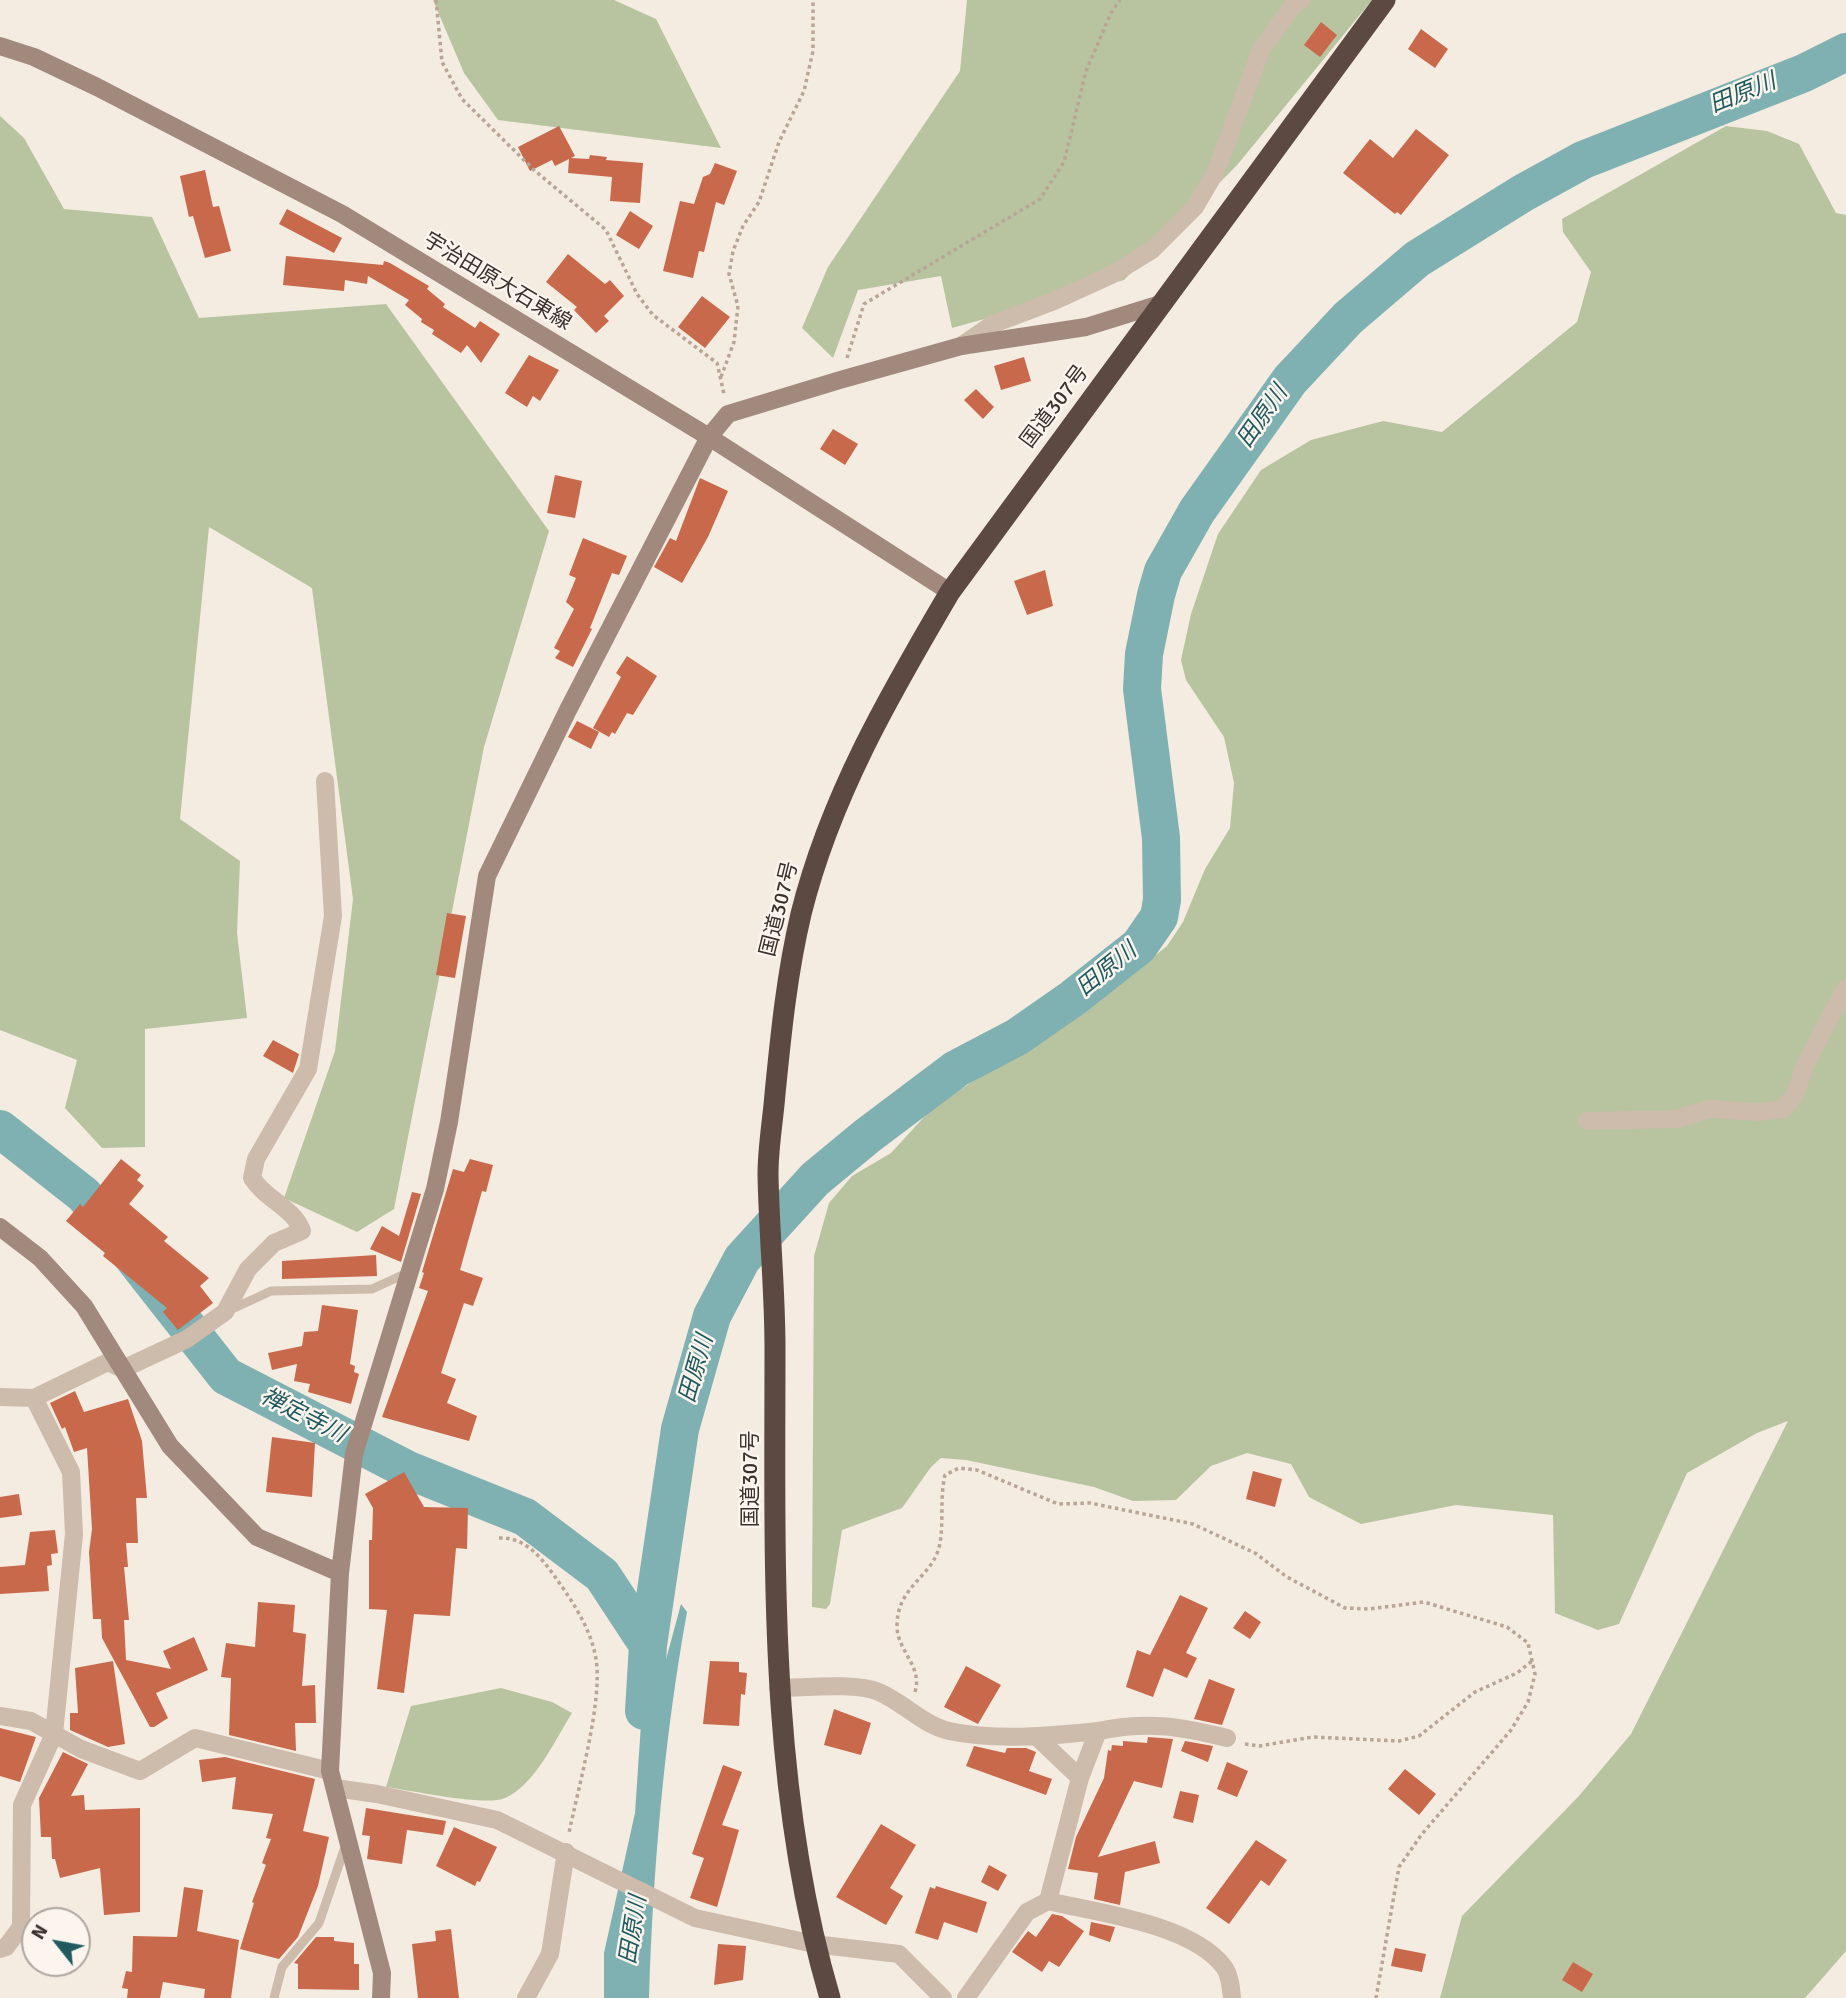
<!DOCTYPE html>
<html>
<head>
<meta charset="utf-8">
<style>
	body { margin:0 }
	#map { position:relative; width:1846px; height:1998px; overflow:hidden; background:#f4ebe1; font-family:Signika,sans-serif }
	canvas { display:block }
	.north { position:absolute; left:21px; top:1907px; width:70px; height:70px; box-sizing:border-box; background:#fbf5ee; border:2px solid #aea6a0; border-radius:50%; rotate:301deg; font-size:19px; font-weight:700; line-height:28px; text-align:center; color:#3b302b }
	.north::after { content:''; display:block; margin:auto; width:24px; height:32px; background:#1f5a5e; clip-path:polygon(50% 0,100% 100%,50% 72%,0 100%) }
</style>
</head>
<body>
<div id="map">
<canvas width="1846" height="1998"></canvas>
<div class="north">N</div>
</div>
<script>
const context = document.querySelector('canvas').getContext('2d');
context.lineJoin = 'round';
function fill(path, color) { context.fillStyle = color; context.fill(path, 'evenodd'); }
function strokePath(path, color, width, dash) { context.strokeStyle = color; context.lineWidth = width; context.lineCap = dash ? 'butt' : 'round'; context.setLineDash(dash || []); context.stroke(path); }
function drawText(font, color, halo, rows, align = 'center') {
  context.font = font + ' Signika,"Noto Sans JP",sans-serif'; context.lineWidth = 5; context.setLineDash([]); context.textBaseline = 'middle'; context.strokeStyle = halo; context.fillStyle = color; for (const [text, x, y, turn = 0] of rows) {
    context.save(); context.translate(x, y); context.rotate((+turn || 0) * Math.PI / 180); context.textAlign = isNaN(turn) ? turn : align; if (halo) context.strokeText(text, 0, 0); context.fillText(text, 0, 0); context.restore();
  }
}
fill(new Path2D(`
	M433,0H614L656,19L721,148L498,120L464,73Z
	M967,0H1372L1238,164L1124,280L952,328L941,276L858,290L833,358L802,328L828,267L960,71Z
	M0,116L24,138L64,209L152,217L199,318L386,304L549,531L484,747L394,1209L357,1232L284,1198L335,1051L353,899L312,588L209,527L180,819L240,861L237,933L247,1018L145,1029V1147L102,1148L65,1108L77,1060L0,1030Z
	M1726,126L1767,131L1799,144L1836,213L1846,215V1951L1805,1998H1440L1462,1916L1578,1797L1631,1734L1788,1421L1757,1433L1687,1473L1619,1624L1598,1630L1555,1613L1553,1515L1456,1505L1361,1524L1309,1497L1291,1464L1247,1453L1211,1466L1176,1500L1133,1501L1094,1487L966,1460L941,1458L931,1467L902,1508L842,1530L830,1604L826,1609L812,1607L814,1256L829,1203L852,1176L891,1153L935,1105L1088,1010L1167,946L1183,922L1205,869L1230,828L1234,783L1224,737L1186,680L1181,660L1191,614L1218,534L1261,470L1311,440L1383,421L1442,432L1577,322L1591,272L1563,232L1562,219Z
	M501,1688L552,1702L572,1713C555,1740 535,1785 505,1798C485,1807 410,1790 386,1787L411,1706Z`), '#b8c4a0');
fill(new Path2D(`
	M681,1604L687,1612C664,1739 653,1869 649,1998H604V1953L635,1813L641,1724L628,1636L655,1671L664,1667Z`), '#7fb0b2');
strokePath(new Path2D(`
	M0,1129L84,1195L226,1376L408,1470L525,1517L602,1575L648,1645
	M644,1711L648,1645L680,1429L712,1316L742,1259L815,1179L867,1136L956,1069L1017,1037L1073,998L1139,946L1159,917L1162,900L1161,838L1142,689L1144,654L1156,595L1163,571L1197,511L1290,380L1348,318L1417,259L1523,193L1583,160L1804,73L1846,52`), '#7fb0b2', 38);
fill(new Path2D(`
	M1321,22L1337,35L1320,57L1304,45Z
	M1421,29L1448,49L1435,68L1408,49Z
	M559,126L575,156L571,158L589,159L590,155L607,157L606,160L643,163L640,203L610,201L612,177L568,173L569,159L555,166L552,160L530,171L518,147Z
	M1416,129L1449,155L1401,215L1397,212L1395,214L1343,173L1370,139L1393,158Z
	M715,163L737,171L724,205L716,202L704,252L699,251L693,278L663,271L680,201L694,204L703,177L710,174Z
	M205,170L213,207L219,206L231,251L205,258L193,216L189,217L180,176Z
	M287,209L342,238L334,253L279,224Z
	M630,211L653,226L639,249L616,235Z
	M568,254L605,284L610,280L624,296L604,316L609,321L596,333L574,310L577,307L546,282Z
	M286,256L383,265L384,261L390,263L429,286L427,289L445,304L443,307L475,328L480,321L500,334L481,363L467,345L461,353L432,334L434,330L421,322L422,319L405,305L409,300L368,276L367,284L345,280L344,291L283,285Z
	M702,296L730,317L705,348L678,327Z
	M529,355L559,370L540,401L533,396L527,407L505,393Z
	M1024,357L1031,381L1001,390L994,366Z
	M976,389L994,407L983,419L964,400Z
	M833,429L858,444L845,465L820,449Z
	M555,475L582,481L575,518L547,513Z
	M700,478L728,491L708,537L682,583L654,567L670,538L676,541Z
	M583,538L627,556L619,575L612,573L590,628L592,629L573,667L555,658L560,651L554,648L574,609L566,602L576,578L569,575Z
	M1045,570L1053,606L1027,615L1014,581Z
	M627,656L657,676L633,715L627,713L615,734L612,732L609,737L593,728L621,677L616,673Z
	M577,721L599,732L591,749L568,737Z
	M447,913L466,916L455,978L436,975Z
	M273,1040L299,1054L293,1073L263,1056Z
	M121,1159L141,1175L137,1180L144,1186L129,1204L168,1237L164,1241L209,1278L200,1286L213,1303L178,1330L163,1312L167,1308L103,1256L105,1253L66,1221L80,1204L83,1207Z
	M470,1159L493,1165L486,1192L482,1191L460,1270L483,1278L473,1306L464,1303L441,1373L456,1379L447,1403L477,1416L469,1441L382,1417L428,1291L419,1288L424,1273L422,1272L453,1169L464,1172Z
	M412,1192L421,1194L401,1262L370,1249L382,1226L399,1236Z
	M376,1255L377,1276L282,1279V1261Z
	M322,1305L358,1310L350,1364L355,1366L354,1372L359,1374L351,1404L308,1392L310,1384L294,1381L297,1364L272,1370L268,1353L302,1346L304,1332L318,1331Z
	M75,1391L84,1412L128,1399L142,1441L147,1498H136L138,1543H126L128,1567H124L129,1620H124L126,1660L171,1669L163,1651L194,1637L208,1670L156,1693L168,1718L154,1727H150L102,1638L101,1619H93L89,1552L92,1529L87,1448L74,1452L65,1427L62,1429L50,1403Z
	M272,1437L315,1443L312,1497L266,1492Z
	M1253,1471L1282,1479L1275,1507L1246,1499Z
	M404,1472L424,1507L468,1508L467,1549L456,1548L450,1616L414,1614L404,1693L377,1689L387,1610L369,1609V1540H372L373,1508L365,1494Z
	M19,1494L22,1515L0,1518V1497Z
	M55,1530L58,1553L51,1554L52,1565L47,1566L49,1591L0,1594V1567L25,1565L30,1532Z
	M1180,1595L1208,1608L1186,1653L1197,1658L1187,1678L1164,1668L1153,1697L1126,1687L1137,1650L1150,1655Z
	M258,1602L295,1605L293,1632L306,1634L302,1686L315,1685L316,1723H295L296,1751L229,1735L231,1678L221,1677L226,1643L255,1647Z
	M1245,1611L1261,1622L1250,1639L1233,1628Z
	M113,1661L125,1744L108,1747L70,1730V1713H78L75,1668Z
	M710,1661L739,1662V1672L747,1673L745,1695L741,1694L739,1726L703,1724Z
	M966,1666L1001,1685L978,1724L944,1707Z
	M1209,1679L1235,1689L1222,1725L1194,1719Z
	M834,1709L871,1723L861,1755L824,1745Z
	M0,1728L36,1737L20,1782L0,1776Z
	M1148,1737L1173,1739L1162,1788L1134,1781L1098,1857L1155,1841L1160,1863L1125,1872L1120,1905L1094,1899L1098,1873L1068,1869L1076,1837L1104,1778L1108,1750L1111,1751L1112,1745L1123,1746V1741L1147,1743Z
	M1185,1741L1213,1746L1208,1762L1181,1751Z
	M974,1746L1005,1753L1007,1748H1026L1036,1752L1029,1771L1052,1779L1046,1795L966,1766Z
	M63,1752L88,1764L71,1796L84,1795L85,1810L140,1808V1912L104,1915L100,1868L60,1878L55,1859H52L51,1837H41L39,1798Z
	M225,1757L315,1779L303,1831L329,1837L318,1886L298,1937L279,1959L240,1949L254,1903L252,1902L266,1865L262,1863L271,1839L266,1838L273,1814L232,1809L236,1777L202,1782L199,1760Z
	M1227,1762L1248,1771L1237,1797L1217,1789Z
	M723,1765L742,1772L722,1825L739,1830L717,1907L690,1898L704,1858L692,1854Z
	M1405,1769L1436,1794L1419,1815L1388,1789Z
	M1180,1791L1199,1795L1193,1823L1173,1818Z
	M366,1808L446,1821L443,1835L407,1830L402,1864L367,1859L370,1836L362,1835Z
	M881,1824L916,1845L890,1888L903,1896L886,1925L836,1897Z
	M454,1827L497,1847L480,1882L477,1881L475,1886L436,1866Z
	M1256,1840L1287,1860L1269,1886L1261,1880L1229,1924L1206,1908Z
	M989,1865L1007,1875L998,1891L981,1882Z
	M936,1886L987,1902L977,1933L944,1922L938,1940L915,1933L930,1887L935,1889Z
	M184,1887L203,1890L197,1931L239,1940L231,1998H204L205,1989L163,1982L160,1998H127L128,1989L122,1988L126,1971L132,1972L133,1936L177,1937Z
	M1052,1914L1062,1916L1084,1931L1059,1967L1049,1961L1042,1972L1012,1952L1028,1931L1036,1937Z
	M1091,1922L1115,1927L1110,1942L1089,1935Z
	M451,1929L459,1998H418L412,1944L436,1941L435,1931Z
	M316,1937H334V1941L354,1943V1964H359V1990L298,1989V1964L294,1963Z
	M718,1944L746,1946L743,1980L714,1985Z
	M1395,1948L1426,1954L1422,1972L1391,1966Z
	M1573,1962L1593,1974L1582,1992L1562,1980Z`), '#c8694b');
strokePath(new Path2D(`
	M436,0L442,62L462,99L534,170L606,230L637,294L653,315L717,363L724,394
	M847,358L864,304L1040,199L1064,162L1086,71L1111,13L1120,0
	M721,377L734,342L738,306L729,274L733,251L743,226L759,202L779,142L804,91L813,51V0
	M499,1538C524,1537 539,1555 553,1574C571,1599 591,1628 596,1659C603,1701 578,1788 569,1833
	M915,1692C923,1666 897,1651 897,1626C897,1588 928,1579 938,1551C945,1529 939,1500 945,1475L959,1468L977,1470L1058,1504L1090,1503L1193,1524L1255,1553L1287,1577L1345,1608L1369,1609L1424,1602L1507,1627L1528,1643L1535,1674L1528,1702L1511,1730L1422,1834L1399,1867L1376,1998
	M1245,1744L1259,1746L1313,1737L1399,1741L1419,1736L1475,1692L1517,1673L1532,1661`), '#b9a596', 3.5, [3.5, 3.5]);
strokePath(new Path2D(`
	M230,1310L271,1291L372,1289L407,1273
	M274,1998L282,1967L319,1923L346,1844`), '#cdbbac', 9);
strokePath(new Path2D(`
	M961,346L993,324L1054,301L1111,275L1152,250L1195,207L1216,171L1261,50L1293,5L1301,0
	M1587,1121L1676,1119L1710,1109L1758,1112L1783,1109L1795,1094L1806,1063L1846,988
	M0,1397L34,1398L108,1362L123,1369L187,1339L225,1312L248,1269L274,1243L302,1231C293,1207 266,1200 252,1178L256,1159L308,1069L333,916L325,781
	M778,1688C806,1688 854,1682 879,1692C904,1703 923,1725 949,1731C997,1741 1050,1736 1098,1731L1080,1778L1048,1901L1027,1912L966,1998
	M0,1716L31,1721L81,1749L140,1771L195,1738L330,1771
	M1098,1731C1147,1721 1179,1726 1227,1738
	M1037,1737L1080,1778
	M335,1788L377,1794L497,1820L695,1918L814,1944L899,1954L943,1998
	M1048,1901C1098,1913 1192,1924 1224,1967C1230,1975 1231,1988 1232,1998
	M0,1949L6,1947L21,1927L22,1805L54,1734L74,1534L71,1472L34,1398
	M526,1998L550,1954L566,1852`), '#cdbbac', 18);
strokePath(new Path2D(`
	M0,46L34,57L97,87L342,214L709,437L950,592
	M0,1227L40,1258L84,1306L170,1446L257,1537L340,1573L330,1771L382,1973L381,1998
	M340,1573L354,1454L435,1189L449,1122L487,876L568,710L709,437L728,414L840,380L961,346L1086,327L1160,304`), '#a18a7d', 18);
strokePath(new Path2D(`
	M830,1998C768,1787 775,1566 775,1348C775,1290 769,1232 768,1174C768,1147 773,1120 775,1094C781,1033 787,973 801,914C830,797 890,694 950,592L1385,0`), '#5c4a42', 21);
drawText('21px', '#3b302b', '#fbf5ee', [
	["宇治田原大石東線",497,282,31],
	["国道307号",1055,407,-53],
	["国道307号",780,909,-76],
	["国道307号",751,1479,-90]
]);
drawText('italic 23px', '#1f5a5e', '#fbf5ee', [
	["田原川",1743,94,-22],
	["田原川",1263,417,-55],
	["田原川",1107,970,-39],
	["田原川",697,1369,-74],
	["禅定寺川",303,1416,27],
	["田原川",634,1930,-81]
]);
</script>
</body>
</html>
